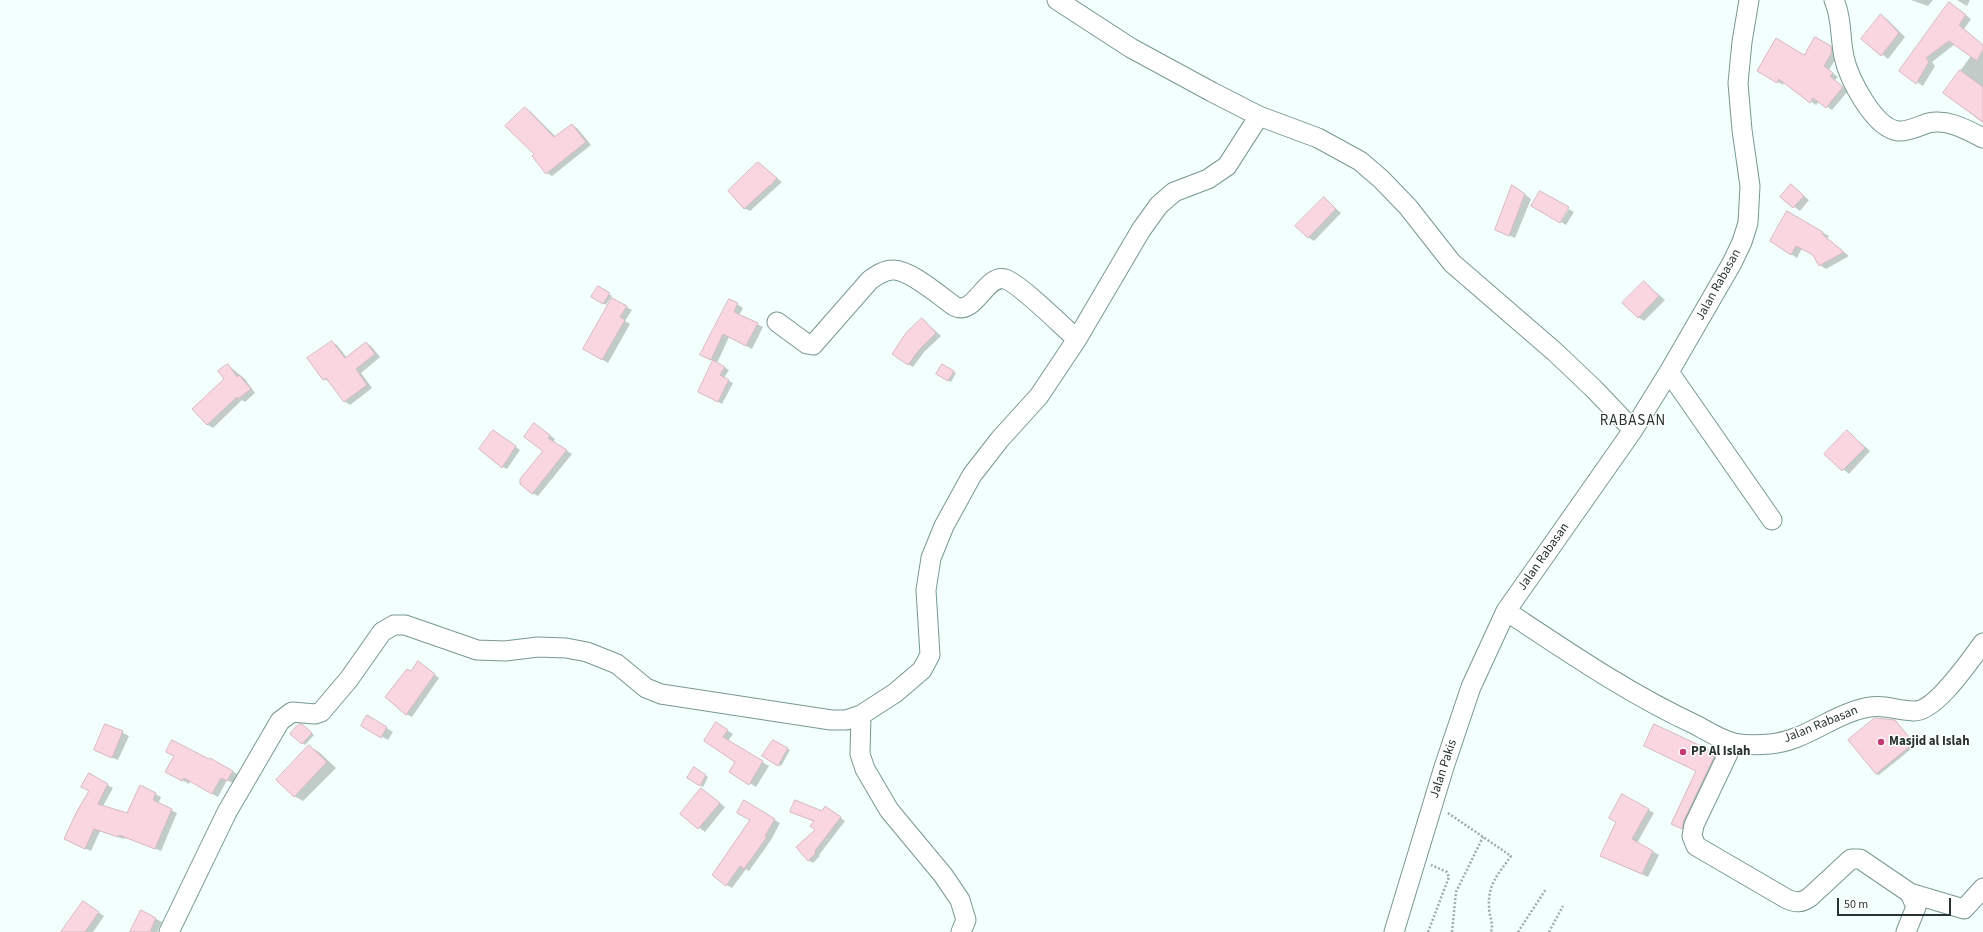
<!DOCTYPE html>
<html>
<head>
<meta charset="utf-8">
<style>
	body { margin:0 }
	#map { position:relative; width:1983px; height:932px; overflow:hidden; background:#f2fffc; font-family:"Source Sans 3",sans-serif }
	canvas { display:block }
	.scale { position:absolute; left:1837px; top:898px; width:114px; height:18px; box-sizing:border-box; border:2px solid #273431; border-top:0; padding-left:5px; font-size:12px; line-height:14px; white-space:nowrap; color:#273431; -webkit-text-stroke:3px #fff; paint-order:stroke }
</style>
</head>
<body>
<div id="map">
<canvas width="1983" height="932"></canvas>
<div class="scale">50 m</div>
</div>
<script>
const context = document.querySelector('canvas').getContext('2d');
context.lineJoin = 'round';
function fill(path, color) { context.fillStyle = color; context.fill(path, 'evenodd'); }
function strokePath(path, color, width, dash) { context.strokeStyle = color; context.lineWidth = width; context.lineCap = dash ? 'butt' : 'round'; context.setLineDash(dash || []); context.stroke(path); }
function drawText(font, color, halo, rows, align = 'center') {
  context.font = font + ' "Source Sans 3",sans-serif'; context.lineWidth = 3; context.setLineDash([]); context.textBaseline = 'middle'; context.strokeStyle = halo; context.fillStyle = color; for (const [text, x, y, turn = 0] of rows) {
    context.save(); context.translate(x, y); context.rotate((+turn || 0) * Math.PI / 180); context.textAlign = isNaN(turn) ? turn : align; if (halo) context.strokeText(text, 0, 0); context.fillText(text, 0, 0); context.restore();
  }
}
fill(new Path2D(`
	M1911,0H1933L1928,6Z
	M1957,0H1970L1967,6Z
	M1955,7L1971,19L1964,29L1983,45V123L1944,93L1971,56L1955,44L1932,62L1935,66L1923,86L1900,71Z
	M1881,16L1887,19L1905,37L1888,59L1862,38Z
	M1816,38L1837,51V56L1829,70L1838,77L1835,80L1848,91L1832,110L1819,101L1816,105L1784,82L1783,85L1758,70L1805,56Z
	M525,108L530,111L556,137L572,125L577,128L591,145L552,176L547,173L535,154Z
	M759,164L782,182L750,211L744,208Z
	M1791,185L1809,200L1800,211L1781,197Z
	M1519,190L1531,199L1515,238L1496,230Z
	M1324,198L1341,213L1314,241L1308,237Z
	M1569,209L1574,212L1566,225L1561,222Z
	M1787,213L1829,236L1827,239L1849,256L1826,269L1820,265L1814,254L1802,248L1797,258L1791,254Z
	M1644,282L1665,300L1644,321L1638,317Z
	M598,288L612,296L606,305L593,297Z
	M613,299L632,310L625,321L630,324L608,363L585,349Z
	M737,304L743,308L739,315L763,327L752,349L729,337L717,363L729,370L724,378L733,383L722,404L699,391L714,361L707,358Z
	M922,319L941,336L924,352L913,367L908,364Z
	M332,342L337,345L347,358L366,343L371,346L380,357L361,373L372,388L350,405L344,401L330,382L324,379Z
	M228,365L245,379L255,393L245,402L242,400L213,428L208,425L193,409L225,380Z
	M942,365L956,373L951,382L937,374Z
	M540,428L555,439L553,442L572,454L538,496L532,493L544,451Z
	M1847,431L1870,451L1849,474L1825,454Z
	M498,434L520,450L507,469L503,467Z
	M424,666L439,678L412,717L406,714L411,672Z
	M367,716L393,732L388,740L362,725Z
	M1895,721L1916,745L1879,775L1876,774Z
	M106,725L129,736L118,760L101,753Z
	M1655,725L1721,758L1688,831L1678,827L1697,771L1645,746Z
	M305,727L314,735L305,745L292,734Z
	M722,727L733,734L728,741L769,766L756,787L731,772L737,762L705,740Z
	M773,741L790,750L781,766L764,756Z
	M310,747L319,752L336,768L303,801L294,796Z
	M211,759L239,775L234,784L227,780L218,797L190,781L189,784L173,775Z
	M694,769L708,777L703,787L688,778Z
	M89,775L113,788L103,806L127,814L140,786L161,797L158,804L177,813L161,851L125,837L124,839L100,831L91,851L71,842L90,791Z
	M707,793L725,807L705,832L681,814Z
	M1622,795L1654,813L1637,843L1659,855L1648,877L1607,859L1617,821Z
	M744,802L780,823L771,840L749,871L746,869L732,888L727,885L751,820Z
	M830,810L845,821L819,855L820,856L813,863L808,860L816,830L815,822L791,812H822Z
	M89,906L104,916L93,932H71Z
	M141,912L162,922L157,932H152L141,927Z`), '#0003');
const building = new Path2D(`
	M1949,2L1966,15L1959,25L1983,45V50L1977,61L1949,41L1926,58L1929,62L1916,84L1899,71Z
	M1881,14L1899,33L1881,56L1861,39Z
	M1815,37L1831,46L1832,52L1824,66L1833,73L1830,76L1843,87L1826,108L1813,98L1810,103L1779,79L1777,83L1757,71L1776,38L1804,55Z
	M1960,70L1983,87V122L1943,93Z
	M525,107L554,137L572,124L586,142L546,174L532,156L534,154L505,126Z
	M758,162L777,178L770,186H769L744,209L728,191Z
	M1791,184L1804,196L1793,208L1780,197Z
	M1512,185L1525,194L1509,236L1495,230Z
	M1540,191L1569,207L1560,223L1531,206Z
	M1324,197L1336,209L1308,238L1295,226Z
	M1787,211L1823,232L1822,234L1844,252L1819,266L1813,255L1796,246L1791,255L1770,241Z
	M1644,281L1659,296L1638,318L1622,303Z
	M598,286L610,293L603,304L591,297Z
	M612,298L627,306L620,317L625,320L602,360L583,349Z
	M729,299L738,303L734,312L758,323L746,346L723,334L711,360L700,355Z
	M922,318L936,333L919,350L908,365L892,354L906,333Z
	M332,341L345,358L366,342L375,354L356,369L367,385L344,402L326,378L323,380L307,358Z
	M713,360L725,367L720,375L729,380L718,402L698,392Z
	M228,364L237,377L239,375L251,389L238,399L237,397L207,425L192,409L224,379L218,371Z
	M942,364L954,371L948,381L936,374Z
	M534,423L550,435L548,438L567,450L532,494L520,484V479L543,451L524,437Z
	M493,430L516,446L502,468L479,449Z
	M1847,430L1865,448L1842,471L1824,454Z
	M418,661L435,674L406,715L385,697L407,669L411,671Z
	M367,715L387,727L381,738L361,726Z
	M1875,718L1895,720L1914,743L1876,774L1848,740Z
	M716,722L728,730L723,737L763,761L749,785L729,772L735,762L704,741Z
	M105,724L123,731L112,758L94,750Z
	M299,724H302L312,733L302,744L290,734Z
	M1654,724L1716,753L1684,820L1682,829L1671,824L1696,771L1644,746Z
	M172,740L209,759L210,758L233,771L227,781L221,778L212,794L184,778L182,781L165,772L174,756L166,752Z
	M773,740L788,748L778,766L762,756Z
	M309,745L327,762L294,797L276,780Z
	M694,767L706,775L700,786L687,778Z
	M89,773L108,784L98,804L127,813L140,785L156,793L153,800L172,809L155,849L119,835L118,837L94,829L85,849L64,839L77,811L89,791L81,787Z
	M701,788L720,803L698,829L680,814Z
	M1622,794L1649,809L1632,839L1653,851L1642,874L1600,856L1616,822L1609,818Z
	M744,800L775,819L765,836L767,837L744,869L740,866L726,886L712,875L750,820L737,813Z
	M795,800L822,811L825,806L841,817L815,851L816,853L808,861L796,847L815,830L810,826L814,821L790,812Z
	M83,901L99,912L85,932H61Z
	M141,910L156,918L150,932H130Z`);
fill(building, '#f9d6e0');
strokePath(building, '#d5b8c0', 1);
const minor = new Path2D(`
	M1057,0L1131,48L1212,92L1259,116L1318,138L1360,161L1381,179L1408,207L1452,263L1555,352L1594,389L1633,430
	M1834,0C1842,18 1840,38 1844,57C1849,79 1874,128 1898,131C1908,132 1919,126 1928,123C1949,119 1965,129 1983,138
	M777,322L807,344L813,345L870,280C877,275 884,270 893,270C909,269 940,296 954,306C975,317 985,274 1005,279C1019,283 1063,327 1077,339
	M1669,372L1772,520
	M1506,611C1568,652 1629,694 1696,725C1707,731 1721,740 1734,743C1745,745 1759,745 1770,744C1803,741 1827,719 1857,710C1882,702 1891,710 1913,711C1935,713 1970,660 1983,643
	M861,715L860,754L865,769L889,810L943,875L960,900L966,920L961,932
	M1733,743L1694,825L1692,836L1696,846L1787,899C1796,903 1802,903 1810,897L1851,859H1860L1910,893L1916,907L1906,932
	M1910,893L1964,909L1983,888
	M169,932L227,812L280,721L292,712L315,714L321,712L349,679L382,632L394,625H405L477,650L505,651L538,647L566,648L587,652L617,664L646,688L661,694L831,720H846L861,715L895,693L922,670L930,655L926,590L931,558L944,526L972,475L1000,439L1039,396L1077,339L1141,230L1159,205L1174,192L1208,179L1227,166L1259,116
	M1394,932L1444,767L1471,687L1506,611L1633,430L1669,372L1732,263L1742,242L1748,223L1750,186L1742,130L1738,83L1742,42L1749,0`);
strokePath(minor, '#799891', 21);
strokePath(new Path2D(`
	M1448,813L1511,856C1498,875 1488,883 1489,907C1489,916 1494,924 1491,932
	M1428,932L1449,877L1447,872L1431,865
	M1452,932L1456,892L1483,837
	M1518,932L1546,889
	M1549,932L1563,906`), '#9faca9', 2.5, [2, 2]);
strokePath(minor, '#fff', 19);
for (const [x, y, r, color] of [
	[1881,742,4,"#c23973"],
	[1683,752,4,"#c23973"]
]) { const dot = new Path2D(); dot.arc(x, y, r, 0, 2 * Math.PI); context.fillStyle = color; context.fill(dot); strokePath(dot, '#fff', 1.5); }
drawText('13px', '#273431', '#fff', [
	["Jalan Rabasan",1719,285,-61],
	["Jalan Rabasan",1544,557,-55],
	["Jalan Rabasan",1821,725,-22],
	["Jalan Pakis",1444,769,-72]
]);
drawText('bold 13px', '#273431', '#fff', [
	["Masjid al Islah",1889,742],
	["PP Al Islah",1691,752]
], 'left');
context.letterSpacing = '1px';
drawText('15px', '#273431', '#fff', [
	["RABASAN",1633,422]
]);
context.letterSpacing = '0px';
</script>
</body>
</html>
